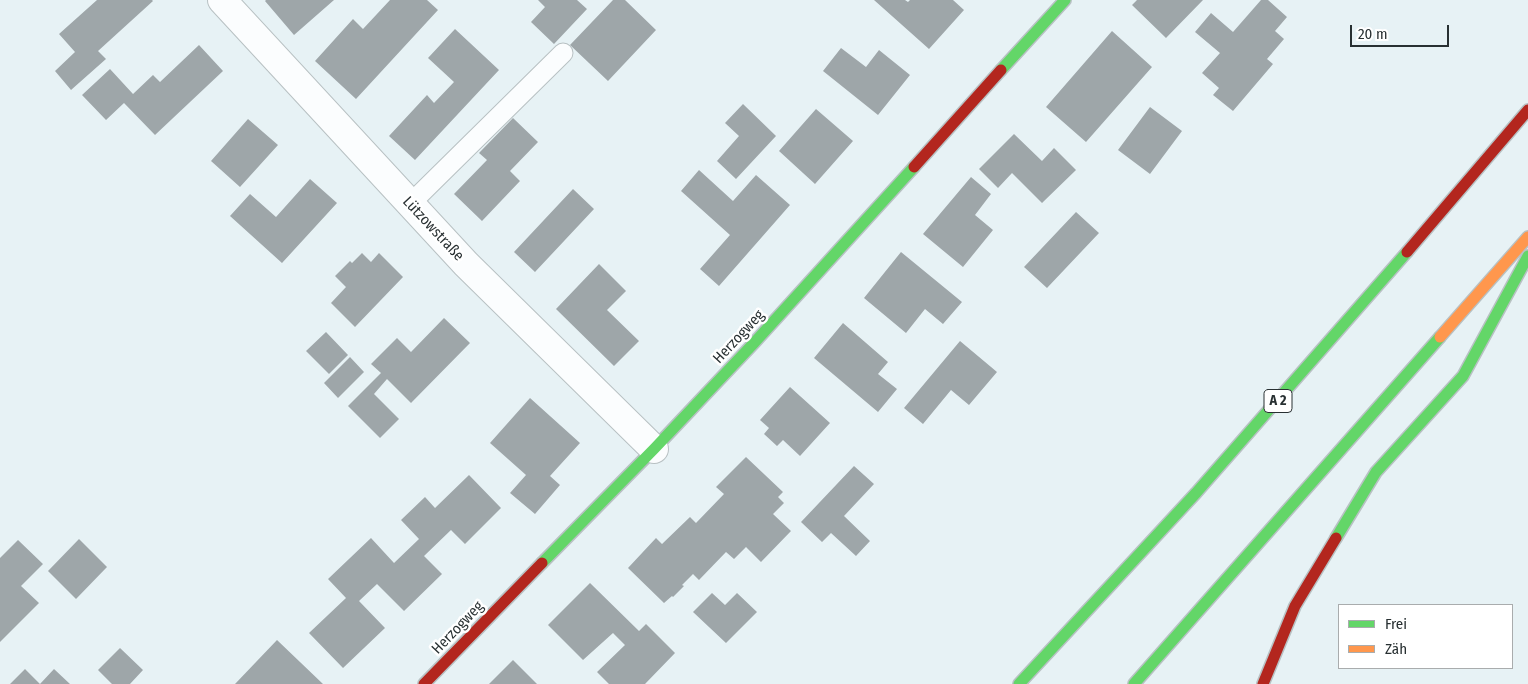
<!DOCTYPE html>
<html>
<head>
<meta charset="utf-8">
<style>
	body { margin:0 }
	#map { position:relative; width:1528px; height:684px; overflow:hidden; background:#e7f2f5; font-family:"Fira Sans Condensed",sans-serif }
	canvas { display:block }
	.legend { position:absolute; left:1338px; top:604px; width:175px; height:65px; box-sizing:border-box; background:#fff; border:1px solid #a9acad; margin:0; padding:6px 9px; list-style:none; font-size:15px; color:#283032 }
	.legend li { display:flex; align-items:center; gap:10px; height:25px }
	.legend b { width:25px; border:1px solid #a9acad }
	.scale { position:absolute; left:1350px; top:25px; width:99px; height:22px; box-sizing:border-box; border:2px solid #283032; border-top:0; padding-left:6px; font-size:15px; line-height:18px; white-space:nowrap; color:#283032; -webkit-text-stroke:4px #fff; paint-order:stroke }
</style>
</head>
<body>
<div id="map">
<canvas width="1528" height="684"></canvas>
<ul class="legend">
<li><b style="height:6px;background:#63d668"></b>Frei</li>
<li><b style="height:6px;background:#ff974d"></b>Zäh</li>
</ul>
<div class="scale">20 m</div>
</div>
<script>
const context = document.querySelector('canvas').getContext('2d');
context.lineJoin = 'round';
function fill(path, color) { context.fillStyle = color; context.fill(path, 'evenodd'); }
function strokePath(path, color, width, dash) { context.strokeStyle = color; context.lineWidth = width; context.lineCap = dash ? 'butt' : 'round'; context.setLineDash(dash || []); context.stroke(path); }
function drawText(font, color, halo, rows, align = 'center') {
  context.font = font + ' "Fira Sans Condensed",sans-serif'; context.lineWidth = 5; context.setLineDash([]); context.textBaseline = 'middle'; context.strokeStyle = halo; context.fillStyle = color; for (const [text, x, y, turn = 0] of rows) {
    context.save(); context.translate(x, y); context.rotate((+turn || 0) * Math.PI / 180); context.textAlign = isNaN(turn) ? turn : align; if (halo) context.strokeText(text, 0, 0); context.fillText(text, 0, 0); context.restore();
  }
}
fill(new Path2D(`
	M97,0H152L153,1L98,51L106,59L71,90L55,71L75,52L59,34Z
	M266,0H334L294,35L265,1Z
	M390,0H427L438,10L356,99L315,61L353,19L363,29Z
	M538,0H577L587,9L554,44L531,22L545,7Z
	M613,0H625L656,30L608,81L570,45Z
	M874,0H905L908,2L910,0H953L964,10L929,49Z
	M1137,0H1203L1166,38L1132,5Z
	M1261,0H1268L1287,17L1275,31L1284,39L1267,59L1273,64L1233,111L1213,95L1219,88L1202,73L1220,53L1195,32L1211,13L1233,32Z
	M455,29L499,70L415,160L389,136L427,95L434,103L454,82L428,58Z
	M1112,31L1152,67L1086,142L1046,107Z
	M199,45L223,71L155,135L124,103L106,120L82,95L110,69L133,94L153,75L160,82Z
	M841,48L866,67L879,50L910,75L878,115L823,71Z
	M743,104L776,136L736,179L717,161L739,136L725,123Z
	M1150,107L1182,131L1150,174L1118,150Z
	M816,109L853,141L815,184L779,151Z
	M513,118L538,142L510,171L520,181L482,221L454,194L487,160L479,153Z
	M248,119L278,145L240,187L211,161Z
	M1014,134L1042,161L1054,148L1076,170L1042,203L1012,173L998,188L979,169Z
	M699,170L733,201L756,175L790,205L719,286L700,269L730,235L681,191Z
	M971,177L991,194L975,215L993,230L963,267L923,234Z
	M310,179L337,203L282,263L230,216L250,194L276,217Z
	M573,189L594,209L535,272L514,252Z
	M1076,212L1099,233L1047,288L1024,267Z
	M901,252L962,302L943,324L925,309L906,333L864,298Z
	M362,253L371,262L379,253L403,277L355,327L331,303L346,287L335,276L350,261L352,263Z
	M599,264L626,291L607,310L639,341L614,366L556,309Z
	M444,318L470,343L411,403L387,379L374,394L399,419L380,438L348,406L381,373L371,364L397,338L411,352Z
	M843,323L888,362L878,374L897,389L878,412L814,358Z
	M326,332L348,355L329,374L306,351Z
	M960,341L997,372L969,405L951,390L923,424L904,408Z
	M350,357L364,372L338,398L324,383Z
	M790,387L830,423L800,456L783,440L777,446L764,434L769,428L760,420Z
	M530,398L580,443L550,476L560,485L535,514L510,493L526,475L490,443Z
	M746,457L783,492L778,497L784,503L773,514L791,531L761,562L746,547L734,559L726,552L699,580L693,574L682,585L684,586L673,597L672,596L664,603L628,568L656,538L662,544L690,517L696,523L724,494L716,487Z
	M854,466L874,484L844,516L870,541L856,556L831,533L822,542L801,522Z
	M469,475L501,508L465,544L451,530L424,556L442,574L404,611L377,584L359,601L385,628L343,668L309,633L346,598L328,579L371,538L394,563L419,539L401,520L425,497L435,508Z
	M79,539L107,567L76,599L48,571Z
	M18,540L43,564L21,586L39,603L0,642V558Z
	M590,583L639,631L646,624L675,653L645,684H609L597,672L625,645L613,633L583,660L548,625Z
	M712,593L725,605L737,593L757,612L726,643L693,612Z
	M277,640L323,684H235Z
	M120,648L143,670L130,684H112L98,670Z
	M513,660L537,684H489Z
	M25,669L40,684L54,669L70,684H10Z`), '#9ea6a9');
const lane = new Path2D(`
	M410,204L563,53`);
const street = new Path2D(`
	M222,0L466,264L654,449`);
const fast = new Path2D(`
	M1001,70L1065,0
	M1336,538L1376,472L1463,376L1528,256
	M542,563L654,449L754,343L914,167
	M1019,684L1196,493L1407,252
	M1134,684L1440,337`);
const slow = new Path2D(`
	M1440,337L1528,237`);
const jam = new Path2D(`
	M914,167L1001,70
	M1407,252L1528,110
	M424,684L542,563
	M1263,684L1295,606L1336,538`);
strokePath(lane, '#b8c1c3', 21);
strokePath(street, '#b8c1c3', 30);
strokePath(fast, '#b8c1c3', 14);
strokePath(slow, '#b8c1c3', 14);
strokePath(jam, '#b8c1c3', 14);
strokePath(lane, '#fbfdfe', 19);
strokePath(street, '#fbfdfe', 28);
strokePath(fast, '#63d668', 11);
strokePath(slow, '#ff974d', 11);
strokePath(jam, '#b3261e', 11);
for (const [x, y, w] of [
	[1278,401,28]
]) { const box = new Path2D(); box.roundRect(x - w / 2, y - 11.5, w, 23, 4); context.fillStyle = '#fff'; context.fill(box); strokePath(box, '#283032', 1); }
drawText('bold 14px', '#283032', null, [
	["A 2",1278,401]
]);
drawText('15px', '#283032', '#fff', [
	["Lützowstraße",433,229,47],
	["Herzogweg",739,337,-47],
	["Herzogweg",458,628,-46]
]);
</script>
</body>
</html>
